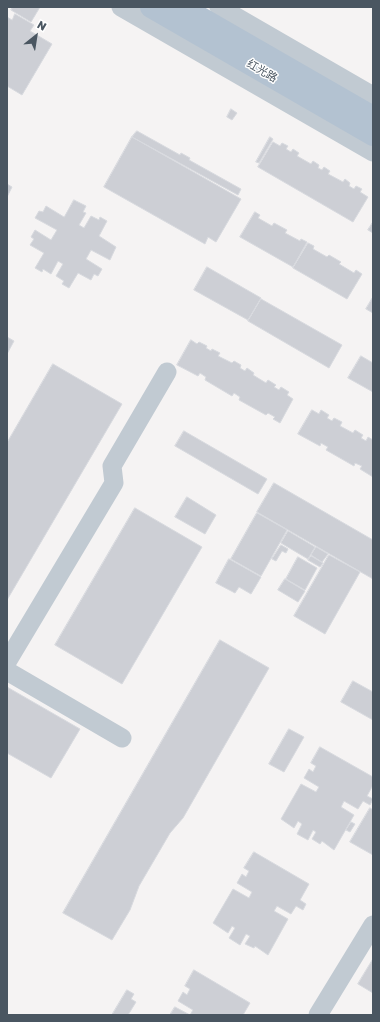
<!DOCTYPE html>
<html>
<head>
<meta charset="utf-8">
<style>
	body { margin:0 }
	#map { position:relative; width:380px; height:1022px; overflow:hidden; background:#f5f3f3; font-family:"Golos Text",sans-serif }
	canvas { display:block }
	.frame { position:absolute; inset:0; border:8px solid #4a5661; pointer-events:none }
	.north { position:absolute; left:16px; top:16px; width:40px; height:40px; -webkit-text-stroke:3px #fff; paint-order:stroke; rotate:30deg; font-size:11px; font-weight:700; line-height:16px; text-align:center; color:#4a5661 }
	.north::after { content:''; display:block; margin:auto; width:14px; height:18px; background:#4a5661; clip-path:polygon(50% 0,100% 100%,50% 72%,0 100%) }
</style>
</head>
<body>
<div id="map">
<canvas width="380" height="1022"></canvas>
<div class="frame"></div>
<div class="north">N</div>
</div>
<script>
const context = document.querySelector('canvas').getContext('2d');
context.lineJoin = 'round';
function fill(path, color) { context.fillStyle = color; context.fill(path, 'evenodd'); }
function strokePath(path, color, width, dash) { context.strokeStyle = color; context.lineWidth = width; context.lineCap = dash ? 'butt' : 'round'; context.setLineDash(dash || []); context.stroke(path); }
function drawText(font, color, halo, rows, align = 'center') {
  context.font = font + ' "Golos Text","Noto Sans SC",sans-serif'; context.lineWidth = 3; context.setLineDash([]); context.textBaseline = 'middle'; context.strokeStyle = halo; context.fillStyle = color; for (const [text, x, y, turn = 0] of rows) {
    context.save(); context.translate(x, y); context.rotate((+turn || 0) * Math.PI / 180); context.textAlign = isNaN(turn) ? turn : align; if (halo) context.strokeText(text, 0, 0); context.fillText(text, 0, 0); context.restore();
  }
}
const building = new Path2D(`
	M13,7H40L31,22L11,10Z
	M15,14L34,25L30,31L52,44L22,95L7,86V17L12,20Z
	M231,109L237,113L232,120L227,117Z
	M137,131L180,155L181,153L190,158L189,160L241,189L238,195L132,137Z
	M132,137L241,199L216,242L208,237L205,244L104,187Z
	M270,137L273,139L259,163L256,162Z
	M273,142L280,146L282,143L288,146L286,149L291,152L293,149L299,153L297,156L311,164L313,161L319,165L318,168L322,170L324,167L330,171L328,174L343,182L345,179L350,183L349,186L354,189L356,186L362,189L360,192L368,197L353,222L258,167Z
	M7,184L12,187L7,197Z
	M74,200L86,206L83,212L86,213L79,225L84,228L91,216L99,220L100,217L107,221L99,236L116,247L110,260L91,250L86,259L102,269L98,276L94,274L91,280L78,273L69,288L62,284L64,281L56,276L63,264L58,261L51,274L43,269L42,272L35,268L44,253L30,245L34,239L31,237L35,230L51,240L57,230L35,218L39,211L43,212L46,206L64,217Z
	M255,212L260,215L258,218L272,226L274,223L287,230L285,233L300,241L301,239L307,242L293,267L240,237Z
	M373,222V233L368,230Z
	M308,243L314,246L313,249L327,257L329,255L341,262L339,264L354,273L356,270L362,274L347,299L293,268Z
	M207,267L261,298L248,320L194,290Z
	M373,297V313L366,309Z
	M261,299L342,345L329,368L248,321Z
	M7,337L14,341L7,354Z
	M191,340L197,344L199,342L207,346L206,348L211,351L212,349L220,353L218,356L232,363L234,361L241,365L240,368L245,371L247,368L254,373L253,375L266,383L268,380L276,385L274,387L279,390L281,387L289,392L287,395L293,399L280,423L273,419L275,417L268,413L266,415L239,400L240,397L234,393L232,396L205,380L206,377L200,373L198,376L177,365Z
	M361,356L373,363V392L348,378Z
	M53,364L122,404L7,600V443Z
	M312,410L319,414L321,410L329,415L327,418L332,421L334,418L342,422L340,426L353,433L355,430L363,435L361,438L366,441L368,437L373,440V477L360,469L362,466L355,463L354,466L326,450L328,447L321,443L320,446L298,434Z
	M184,431L267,479L258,494L175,446Z
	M274,483L373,540V579L257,512Z
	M187,497L216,515L205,534L175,517Z
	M135,508L202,547L122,684L55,645Z
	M257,513L287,530L261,576L231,559Z
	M288,531L315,547L308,559L281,543Z
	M281,545L288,549L286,553L282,551L276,561L272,559Z
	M316,547L328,554L322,562L311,555Z
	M329,555L360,572L325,634L294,616Z
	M311,556L323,563L320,567L308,560Z
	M298,557L317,568L305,590L286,579Z
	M229,559L261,577L251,594L239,587L235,593L216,583Z
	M285,579L305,591L298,602L278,590Z
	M220,640L269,668L183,818L170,833L139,886L130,910L112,940L63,913Z
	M353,681L373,692V720L341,702Z
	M7,687L80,729L51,778L7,753Z
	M289,729L304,737L284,772L269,764Z
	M320,747L373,777V785L367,796L373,799L370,805L363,801L358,809L344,801L341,807L354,815L334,850L322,841L320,844L312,839L316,832L313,830L308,840L297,834L302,824L298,821L294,828L281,819L301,784L316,792L319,787L304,778L309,769L313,772L316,766L311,763Z
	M370,808L373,810V855L350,842Z
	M351,822L355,824L350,832L346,830Z
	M254,852L309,884L300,900L306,904L303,910L296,906L291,914L277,906L274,911L288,919L268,955L255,946L254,948L245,944L250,936L246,934L240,945L229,938L235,928L232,926L228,933L213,923L233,889L249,898L252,892L237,883L242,874L246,877L249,871L244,868Z
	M373,959V993L358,984Z
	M194,970L250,1003L243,1015H190L193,1010L178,1001L183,992L187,995L190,989L185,986Z
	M127,990L134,994L131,999L136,1002L128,1015H112Z
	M175,1007L190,1015H170Z`);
fill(building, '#cdcfd5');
strokePath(building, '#d7d9de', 1);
strokePath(new Path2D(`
	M121,7L373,152
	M219,7L373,96
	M7,662L114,483L112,466L167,372
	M7,671L122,738
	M318,1015L373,925`), '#c1cad2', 19);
strokePath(new Path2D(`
	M151,7L373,135
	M182,7L373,117`), '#b3c2d1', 22);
drawText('11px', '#4a5661', '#fff', [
	["红光路",262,71,30]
]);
</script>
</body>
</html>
